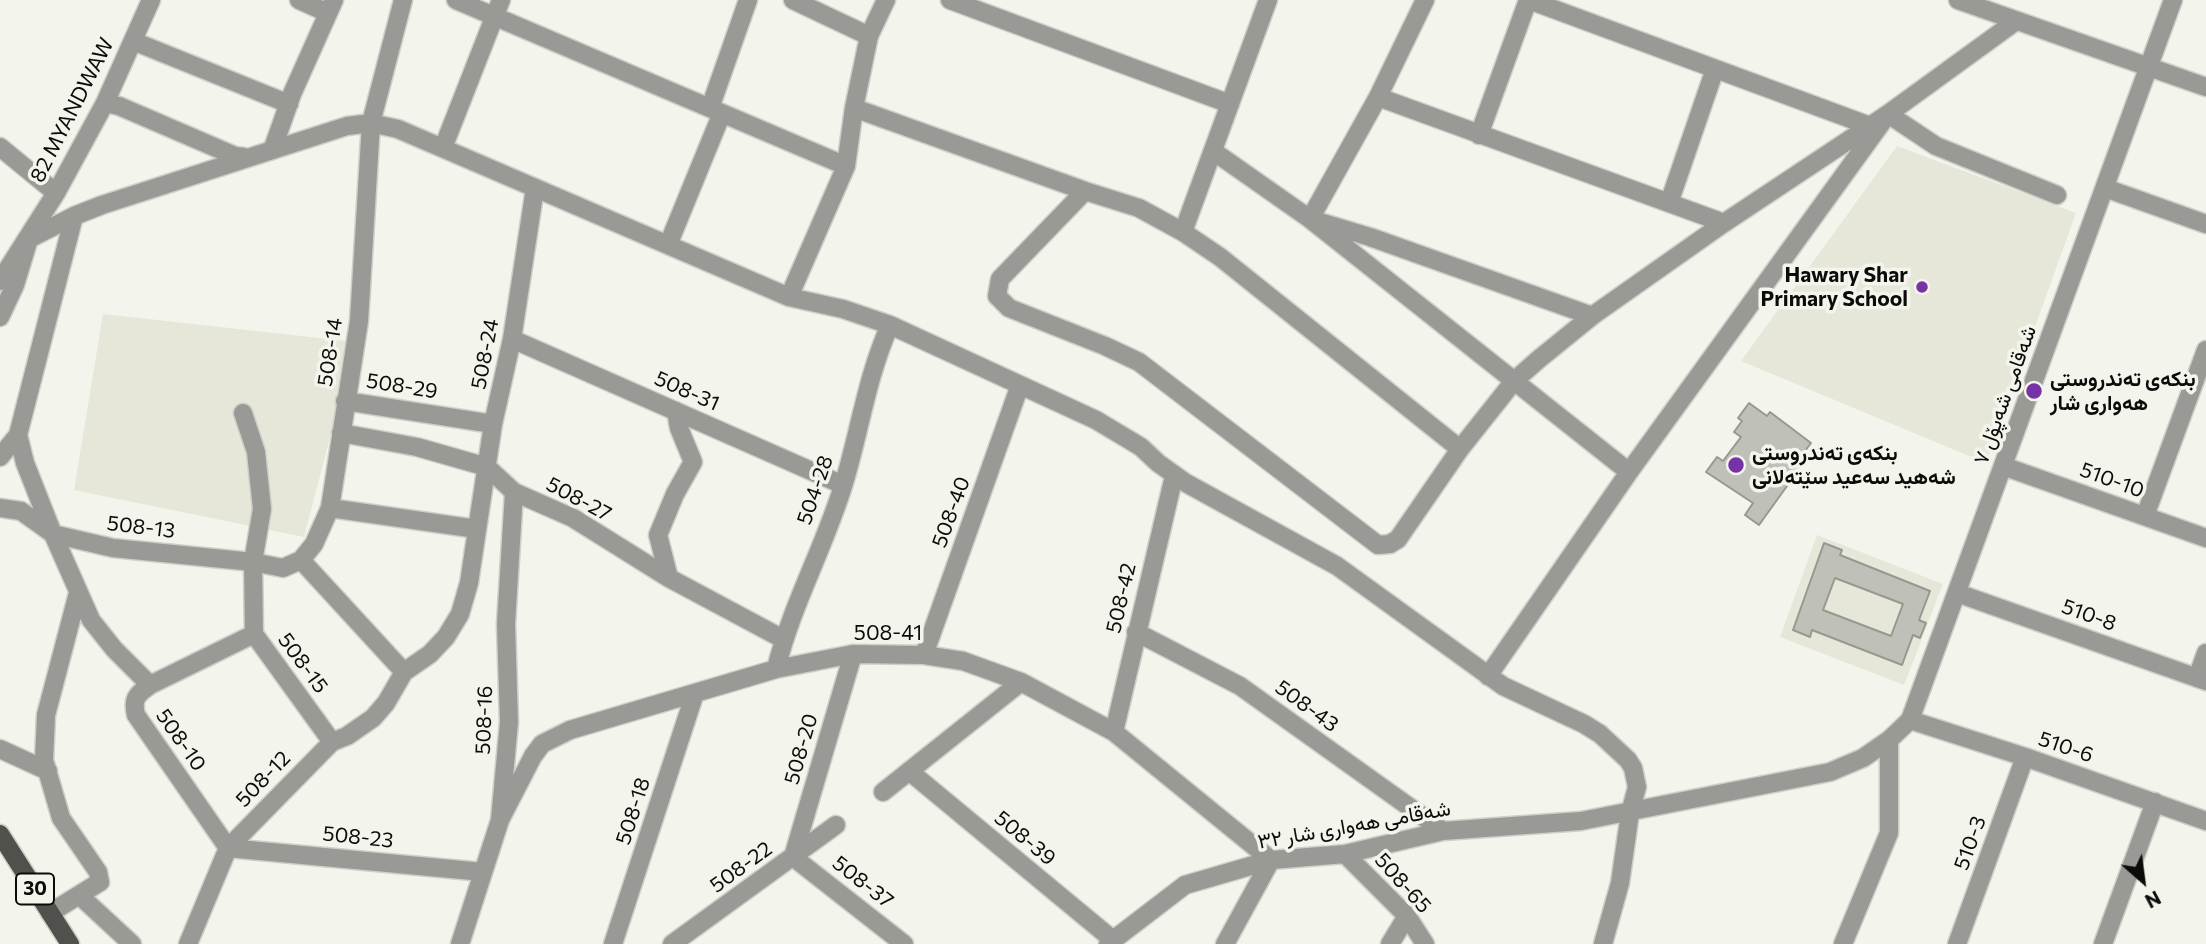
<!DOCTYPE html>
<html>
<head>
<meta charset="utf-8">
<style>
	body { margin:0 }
	#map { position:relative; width:2206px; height:944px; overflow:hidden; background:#f3f4ec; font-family:Commissioner,sans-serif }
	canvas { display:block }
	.north { position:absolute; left:2108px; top:846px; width:70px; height:70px; -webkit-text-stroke:5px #f3f4ec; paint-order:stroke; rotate:152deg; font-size:19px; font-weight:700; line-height:28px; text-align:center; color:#0b0b09 }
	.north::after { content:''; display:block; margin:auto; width:24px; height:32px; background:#0b0b09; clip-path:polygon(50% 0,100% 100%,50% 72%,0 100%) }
</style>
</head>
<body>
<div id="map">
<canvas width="2206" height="944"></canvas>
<div class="north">N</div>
</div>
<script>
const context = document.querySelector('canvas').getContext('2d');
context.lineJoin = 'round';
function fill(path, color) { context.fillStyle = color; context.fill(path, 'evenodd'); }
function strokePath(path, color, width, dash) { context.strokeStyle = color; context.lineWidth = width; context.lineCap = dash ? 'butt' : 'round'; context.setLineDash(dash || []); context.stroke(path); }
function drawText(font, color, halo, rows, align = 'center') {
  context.font = font + ' Commissioner,Vazirmatn,sans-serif'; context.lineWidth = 7; context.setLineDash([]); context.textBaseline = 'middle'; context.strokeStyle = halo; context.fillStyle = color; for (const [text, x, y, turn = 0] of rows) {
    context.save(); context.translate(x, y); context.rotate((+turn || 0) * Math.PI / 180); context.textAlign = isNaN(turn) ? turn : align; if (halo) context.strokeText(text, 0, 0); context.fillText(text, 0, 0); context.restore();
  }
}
fill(new Path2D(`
	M1897,146L2076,213L1986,463L1741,361Z
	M103,314L355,342L304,537L74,490Z
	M1817,535L1943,584L1904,685L1780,637Z`), '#e6e7d8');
const building = new Path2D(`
	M1749,403L1767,416L1770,412L1811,443L1800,458L1805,461L1759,525L1745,515L1753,503L1706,472L1717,457L1723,461L1741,437L1734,432L1742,421L1738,418Z
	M1824,543L1842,550L1840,555L1930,591L1919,620L1926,623L1920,638L1913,635L1902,665L1812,630L1810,637L1793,630ZM1835,578L1903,604L1891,636L1823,610Z`);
fill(building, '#bfc0b8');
strokePath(building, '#979890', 2);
const minor = new Path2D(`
	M299,0L328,13
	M456,0L846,166
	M793,0L869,36
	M950,0L1230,104
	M1425,0L1378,97L1310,219L1629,472
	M1529,0L1870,126
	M1958,0L2206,87
	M133,41L289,104
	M1378,97L1724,223
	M105,103L119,106L235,156L244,157
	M710,108L748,0
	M854,108L1085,191L1139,208L1183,232L1220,257L1460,449
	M1479,135L1528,0
	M0,147L56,193
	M273,148L292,94L334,0
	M443,148L501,0
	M1213,151L1310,219L1370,237L1592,316
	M2105,188L2206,224
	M1085,191L1000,279L997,296L1009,308L1105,346L1139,362L1378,545L1390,544L1398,539L1460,449L1514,381L1539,359L1592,316L1724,223L1888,114L2016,21
	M1669,203L1715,69
	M1183,232L1268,0
	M668,245L722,113
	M0,281L56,193L105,103L151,0
	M789,297L846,166L854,108L869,36L886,0
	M0,317L15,285L29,239L74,216L102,205L347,126L371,123L398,129L789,297L843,309L890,325L1096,420L1141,447L1158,463L1186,483L1337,566L1503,686L1584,724L1600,734L1628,760L1633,768L1637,787L1630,813L1620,883L1603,944
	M512,339L843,485
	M345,401L493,424
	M243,413L256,452L262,509L253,562L254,634L332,742
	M341,433L417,447L487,467L514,492L573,518L669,578L783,639
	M18,435L25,463L53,534L91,620L114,649L150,685
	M0,457L18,435L74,216
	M2003,466L2206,538
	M0,508L21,511L53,534L113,548L253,562L283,568L301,560L314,544L330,508L359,321L371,123L403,0
	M330,508L477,529
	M2145,516L2206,350
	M301,560L404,672
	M669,578L658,535L675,494L693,462L679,428L676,411
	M1957,593L2206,681
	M1136,632L1240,686L1443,831
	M254,634L150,685C137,694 132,699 136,715L228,848L483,872
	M853,654L793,857L904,944
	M924,655L1020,385
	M776,669C792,604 825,546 844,483C860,430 867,376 890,325
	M1488,676L1629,472L1888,114L1936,146L2057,195
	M2197,678L2206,653
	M1910,720L2025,757L2206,821
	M1114,732L1174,476
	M0,749L48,771
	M909,771L1113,940
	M883,792L1021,682
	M500,820L533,756L542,744L570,730L776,669L853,654L924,655L963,661L1021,682L1114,732L1271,860L1225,944
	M1345,854L1407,916L1425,944
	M79,895L132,944
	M50,913L100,882L98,872L61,818L44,760L46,715L78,593
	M188,944L228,848L332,742L347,736L373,718L386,703L404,672L430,654L446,637L460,614L469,583L493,424L512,339L535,188
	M460,944L500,820L509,722L506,624L514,492
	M613,944L695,693
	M672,944L836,825
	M1108,944L1185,885L1271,860L1345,854L1443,831L1581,821L1830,772L1863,758L1889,740L1910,720L2173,0
	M1390,944L1407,916
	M1843,944L1889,833V740
	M1957,944L2025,757
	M2103,944L2155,802`);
const major = new Path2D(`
	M0,834L70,944`);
strokePath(minor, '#cecfc8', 21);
strokePath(major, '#cecfc8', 21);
strokePath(minor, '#999996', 18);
strokePath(major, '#50514c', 18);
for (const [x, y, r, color] of [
	[1922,287,7,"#7732a6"],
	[2034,391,9,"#7732a6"],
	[1736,465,9,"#7732a6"]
]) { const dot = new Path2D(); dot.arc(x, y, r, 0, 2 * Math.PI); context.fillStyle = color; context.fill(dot); strokePath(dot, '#f3f4ec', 2.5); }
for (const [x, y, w] of [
	[35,889,38]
]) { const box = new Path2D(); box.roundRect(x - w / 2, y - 15.5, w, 31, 5); context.fillStyle = '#f3f4ec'; context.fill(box); strokePath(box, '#0b0b09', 2); }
drawText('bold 19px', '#0b0b09', null, [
	["30",35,889]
]);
drawText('21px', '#0b0b09', '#f3f4ec', [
	["82 MYANDWAW",72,110,-63],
	["508-14",330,352,-81],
	["508-24",485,354,-79],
	["508-29",402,386,9],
	["508-31",687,391,24],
	["شەقامی شەپۆل ٧",2005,395,-70],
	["510-10",2112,480,20],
	["504-28",815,490,-71],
	["508-27",579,499,28],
	["508-40",951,512,-70],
	["508-13",141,527,7],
	["508-42",1121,598,-77],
	["510-8",2089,615,20],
	["508-41",888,633],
	["508-15",303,663,54],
	["508-43",1307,706,36],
	["508-16",484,720,-88],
	["508-10",181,740,55],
	["510-6",2066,747,19],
	["508-20",801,749,-74],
	["508-12",263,779,-46],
	["508-18",633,811,-72],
	["شەقامی هەواری شار ٣٢",1354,825,-10],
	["508-23",358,837,6],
	["508-39",1025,838,40],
	["510-3",1970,843,-70],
	["508-22",741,867,-36],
	["508-37",863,882,38],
	["508-65",1403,883,48]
]);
drawText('bold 21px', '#0b0b09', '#f3f4ec', [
	["Hawary Shar",1908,275,"right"],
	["Primary School",1908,299,"right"],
	["بنکەی تەندروستی",2050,379],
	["هەواری شار",2050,403],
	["بنکەی تەندروستی",1752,453],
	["شەهید سەعید سێتەلانی",1752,477]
], 'left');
</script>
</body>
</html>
